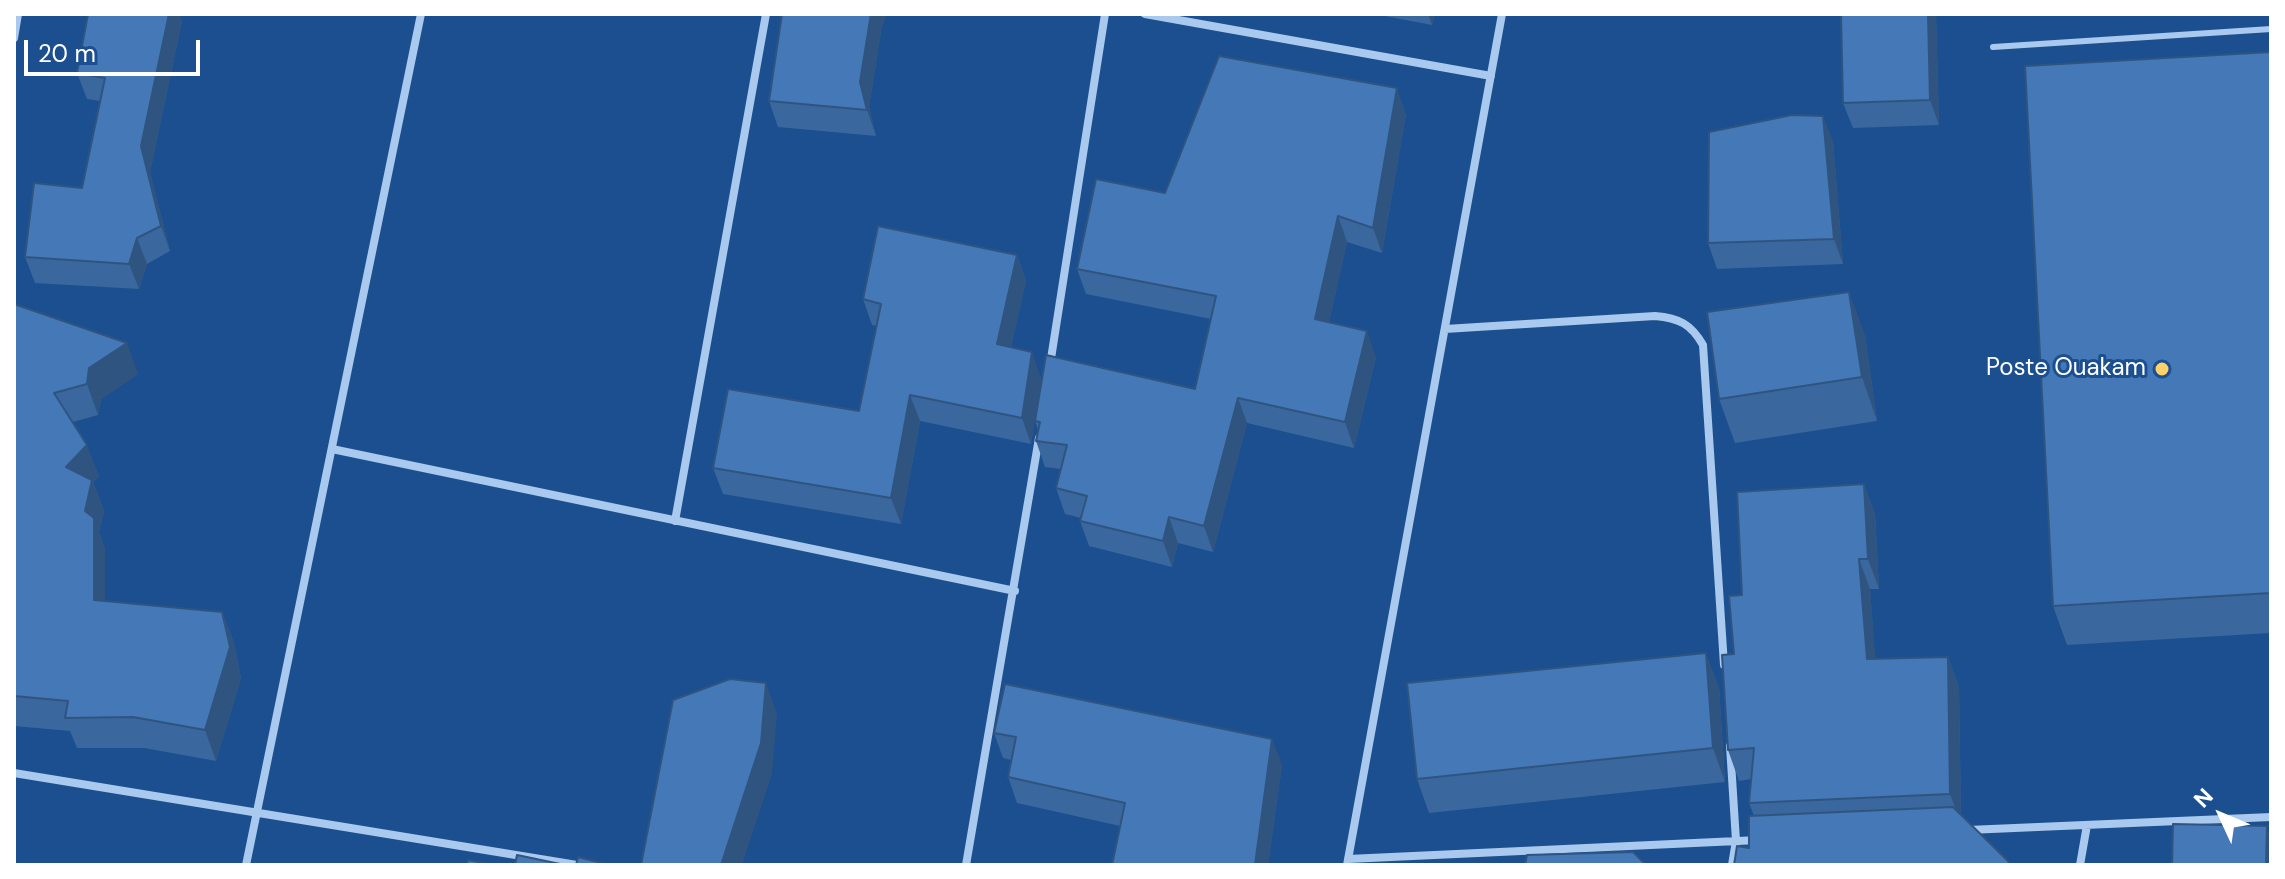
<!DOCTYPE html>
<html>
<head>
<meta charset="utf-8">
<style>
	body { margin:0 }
	#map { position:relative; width:2285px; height:879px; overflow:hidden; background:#1b4f8f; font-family:"DM Sans",sans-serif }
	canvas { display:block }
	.frame { position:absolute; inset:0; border:16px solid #fff; pointer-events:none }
	.north { position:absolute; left:2181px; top:775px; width:80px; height:80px; -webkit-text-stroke:6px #1b4f8f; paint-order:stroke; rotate:314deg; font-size:22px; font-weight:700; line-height:32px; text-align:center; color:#fff }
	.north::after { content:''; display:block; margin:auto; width:28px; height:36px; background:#fff; clip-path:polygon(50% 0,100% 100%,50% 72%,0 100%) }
	.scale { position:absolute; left:24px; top:40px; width:176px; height:36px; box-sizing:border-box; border:4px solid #fff; border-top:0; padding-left:10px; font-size:24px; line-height:28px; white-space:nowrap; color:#fff; -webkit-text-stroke:6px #1b4f8f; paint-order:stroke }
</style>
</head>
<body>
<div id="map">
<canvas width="2285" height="879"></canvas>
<div class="frame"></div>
<div class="north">N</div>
<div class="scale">20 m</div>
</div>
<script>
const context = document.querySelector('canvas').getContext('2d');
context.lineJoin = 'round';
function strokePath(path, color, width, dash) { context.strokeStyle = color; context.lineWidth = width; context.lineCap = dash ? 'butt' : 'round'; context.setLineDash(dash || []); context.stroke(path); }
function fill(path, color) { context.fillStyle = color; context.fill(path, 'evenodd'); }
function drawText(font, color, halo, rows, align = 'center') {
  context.font = font + ' "DM Sans",sans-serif'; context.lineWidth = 6; context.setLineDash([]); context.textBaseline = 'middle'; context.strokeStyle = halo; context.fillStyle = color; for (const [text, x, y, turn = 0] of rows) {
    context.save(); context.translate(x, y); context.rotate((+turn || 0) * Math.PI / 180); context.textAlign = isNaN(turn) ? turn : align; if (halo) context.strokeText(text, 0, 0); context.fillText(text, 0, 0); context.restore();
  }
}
strokePath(new Path2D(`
	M1993,47L2271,29`), '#a9c9ee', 6);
strokePath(new Path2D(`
	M1145,14L1491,76
	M14,38L18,14
	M1445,329L1655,316C1679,318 1691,324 1703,345L1724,665
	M1050,365L1105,14
	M332,449L1015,591
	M675,521L766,14
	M1730,746L1736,841L1732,865
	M14,773L577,865
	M1968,830L2271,817
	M1348,859L1759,840
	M246,865L421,14
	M966,865L1039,438
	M1347,865L1502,14
	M2080,865L2087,825`), '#a9c9ee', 8);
fill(new Path2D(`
	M1374,14H1435L1432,25Z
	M1936,14L1939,125L1853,128L1843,103Z
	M182,21L150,172L170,251L147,264L139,289L35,283L25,257L82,188L100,101L87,99L77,73Z
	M881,31L869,107L876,136L778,127L769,101Z
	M2271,52V633L2067,645L2053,606Z
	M1406,114L1382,253L1347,242L1329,322L1376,357L1354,448L1247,423L1213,552L1178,543L1172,567L1089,546L1080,521L1081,518L1065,514L1056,488L1061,469L1045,467L1036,441L1038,430L1035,421L1195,389L1211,319L1086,294L1077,269L1165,193Z
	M1833,141L1843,264L1717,269L1708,243Z
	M1017,255L1026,281L1011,347L1041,378L1031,444L920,421L901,524L723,494L713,468L859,411L877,326L872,325L863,299Z
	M14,304L138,374L101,399L98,415L73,422L99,476L93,482L104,511L99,532L105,549V601L222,612L234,643L241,678L216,761L144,748H77L70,731L14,726Z
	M1865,335L1877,421L1735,443L1719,399Z
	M1864,484L1875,514L1879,589H1870L1875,659L1948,657L1959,687L1961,815L2009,862L2010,865H1734L1749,848L1754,816L1749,803L1751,779L1739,781L1728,750L1734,654L1742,595Z
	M1719,687L1725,782L1429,813L1417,779Z
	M994,733L1282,765L1268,865H1111L1120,826L1017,803L1008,777L1011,760L1003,758Z`), '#3a679d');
fill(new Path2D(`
	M169,14H180L182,21L150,172L170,251L161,226L141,146Z
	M871,14H887L881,31L869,107L876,136L867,110L860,82Z
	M1428,14H1435L1432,25Z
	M1928,14H1936L1939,125L1930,100Z
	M1397,88L1406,114L1382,253L1373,228Z
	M1823,116L1833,141L1843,264L1834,239Z
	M1338,216L1347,242L1324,345L1315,319Z
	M137,238L147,264L139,289L129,264Z
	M1017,255L1026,281L1006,370L997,344Z
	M1849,292L1865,335L1877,421L1862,377Z
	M1367,331L1376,357L1354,448L1345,422Z
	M127,343L138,374L101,399L98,415L87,384L89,368Z
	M1032,352L1041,378L1031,444L1022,418Z
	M910,395L920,421L901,524L891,498Z
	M1238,398L1247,423L1213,552L1204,526Z
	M87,445L99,476L93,482L104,511L99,532L105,549V631L94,600L66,467Z
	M1864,484L1875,514L1879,589L1868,559Z
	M1169,517L1178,543L1172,567L1163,541Z
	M1859,559L1870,589L1878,689L1867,659Z
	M222,612L234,643L241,678L216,761L205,730Z
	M1706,653L1719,687L1725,782L1713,748Z
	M1948,657L1959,687L1961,824L1950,794Z
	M766,683L777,714L772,774L742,865H721Z
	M1272,739L1282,765L1268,865H1255Z
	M2267,826L2271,838V865H2266Z`), '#305480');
const building = new Path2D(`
	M88,14H169L141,146L161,226L137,238L129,264L25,257L34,183L82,188L105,78L77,73Z
	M782,14H871L860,82L867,110L769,101Z
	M1841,14H1928L1930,100L1843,103Z
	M2271,52V593L2053,606L2025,66Z
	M1219,56L1397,88L1373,228L1338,216L1315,319L1367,331L1345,422L1238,398L1204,526L1169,517L1163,541L1080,521L1087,496L1056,488L1067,445L1036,441L1040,422L1035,421L1046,355L1195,389L1216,296L1077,269L1096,179L1165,193Z
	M1792,115L1823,116L1834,239L1708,243L1709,132Z
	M878,226L1017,255L997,344L1032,352L1022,418L910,395L891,498L713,468L728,389L859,411L881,304L863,299Z
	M1849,292L1862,377L1719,399L1707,312Z
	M14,304L127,343L89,368L87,384L54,393L87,445L66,467L92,480L85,511L94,518V600L222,612L230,647L205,730L133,717L65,718L68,701L14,696Z
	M1864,484L1868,559H1859L1867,659L1948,657L1950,794L1749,803L1754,748L1728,750L1722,655L1734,654L1729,596L1742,595L1737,492Z
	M1706,653L1713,748L1417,779L1407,683Z
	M730,679L766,683L761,743L721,865H641L673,700Z
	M1005,684L1272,739L1255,865H1112L1125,803L1008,777L1016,737L994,733Z
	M1953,807L2009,862L2008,865H1734L1737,846L1749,848V816Z
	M2173,824L2267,826L2266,865H2172Z
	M1633,852L1646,865H1525L1527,855Z
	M517,855L565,865H515Z
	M578,857L609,865H576Z
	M468,860L493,865H467Z`);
fill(building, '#4478b7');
strokePath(building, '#305480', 2);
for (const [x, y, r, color] of [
	[2162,369,8,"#ffd166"]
]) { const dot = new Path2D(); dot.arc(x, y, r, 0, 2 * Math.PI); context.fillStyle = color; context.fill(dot); strokePath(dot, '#1b4f8f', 3); }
drawText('24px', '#fff', '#1b4f8f', [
	["Poste Ouakam",2146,369]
], 'right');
</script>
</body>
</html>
